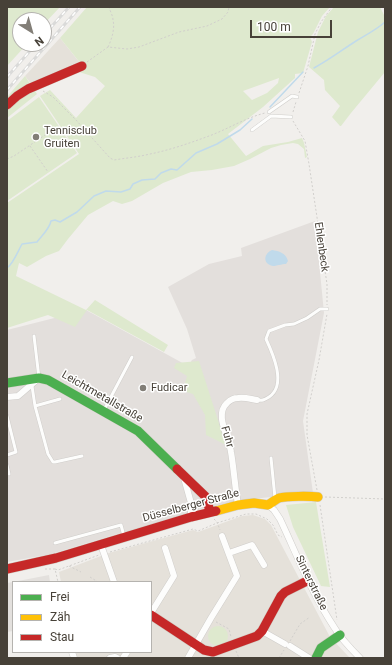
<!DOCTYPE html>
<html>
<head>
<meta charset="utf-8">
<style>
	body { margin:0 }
	#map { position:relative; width:392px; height:665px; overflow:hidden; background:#f1efec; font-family:Roboto,sans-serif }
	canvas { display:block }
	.frame { position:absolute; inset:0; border:8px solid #474138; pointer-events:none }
	.legend { position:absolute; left:12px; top:581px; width:140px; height:72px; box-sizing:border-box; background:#fff; border:1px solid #b5b3af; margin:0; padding:5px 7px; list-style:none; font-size:12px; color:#474138 }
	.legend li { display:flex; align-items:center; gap:8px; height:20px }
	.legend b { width:20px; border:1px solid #b5b3af }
	.north { position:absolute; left:12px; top:12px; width:40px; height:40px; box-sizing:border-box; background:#fff; border:1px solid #b5b3af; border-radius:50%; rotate:143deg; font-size:11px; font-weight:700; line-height:16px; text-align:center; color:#474138 }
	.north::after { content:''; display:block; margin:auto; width:14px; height:18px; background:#827e77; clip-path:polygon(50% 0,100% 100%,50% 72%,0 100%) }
	.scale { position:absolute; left:250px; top:20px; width:82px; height:18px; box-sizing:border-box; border:2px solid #474138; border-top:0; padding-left:5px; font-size:12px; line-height:14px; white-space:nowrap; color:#474138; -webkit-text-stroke:3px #fff; paint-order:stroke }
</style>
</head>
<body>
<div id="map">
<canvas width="392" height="665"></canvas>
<div class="frame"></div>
<ul class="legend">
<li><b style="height:5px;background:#4caf50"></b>Frei</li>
<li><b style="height:5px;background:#ffc107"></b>Zäh</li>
<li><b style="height:5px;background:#c62828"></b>Stau</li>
</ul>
<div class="north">N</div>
<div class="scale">100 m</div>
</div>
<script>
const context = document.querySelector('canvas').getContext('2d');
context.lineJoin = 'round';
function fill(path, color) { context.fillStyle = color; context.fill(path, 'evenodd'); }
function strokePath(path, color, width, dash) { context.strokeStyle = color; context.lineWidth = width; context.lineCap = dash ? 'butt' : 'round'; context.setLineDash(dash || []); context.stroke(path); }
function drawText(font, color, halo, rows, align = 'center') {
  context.font = font + ' Roboto,sans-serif'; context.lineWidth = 3; context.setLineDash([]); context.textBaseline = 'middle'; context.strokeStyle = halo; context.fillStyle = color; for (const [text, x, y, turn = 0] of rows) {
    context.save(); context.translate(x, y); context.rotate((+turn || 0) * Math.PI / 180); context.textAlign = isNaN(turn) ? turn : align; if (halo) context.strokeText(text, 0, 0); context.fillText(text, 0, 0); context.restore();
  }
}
fill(new Path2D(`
	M60,38L80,63L32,85L25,76Z
	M253,515L265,519L271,525L330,637L349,657V658H77L75,652H151V582H61L59,572L109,553L193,530L198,532L242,516Z`), '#e5e1da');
fill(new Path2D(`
	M315,221L324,313L303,421L313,493L241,500L189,512L183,516L117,534L51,554L7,562V330L86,310L188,366L192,360L196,358L187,329L168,287L209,264L242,256L241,248Z`), '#e3dfdc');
fill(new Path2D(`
	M7,7H60L44,24V20H20V44H27L7,66Z
	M87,7H330L322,16L313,34L310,37L312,42L303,73L295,74V78L263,107L228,134L246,156L263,146L288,142L302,138L304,143L307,157L305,158L304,149L298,144L293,143L281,145L271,148L250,159L234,166L212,170L191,172L163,183L132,201L122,204L113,201L88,215L68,239L59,251L46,256L27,267L19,263L16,276L86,310L95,300L168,345L164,352L87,310L75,327L48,315L7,328V203L79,154L40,96L50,90L76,118L105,86L95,77L79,72L78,71L81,64L60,38ZM279,78L278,83L267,93L252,100L243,91Z
	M334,7H380L385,17V72L351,113L341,126H340L332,117L340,106L325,90L324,80L309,67L318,32L326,16Z
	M25,76L37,94L7,118V97Z
	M39,97L77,153L7,201V121Z
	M199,361L226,445L206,435L205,415L193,394L183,391L187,376L174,368L176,363Z
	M316,502L330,587L321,586L293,527L286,505Z
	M208 636a10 10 0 1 1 20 0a10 10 0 1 1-20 0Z`), '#dee9ce');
fill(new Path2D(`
	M49,575L50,582H13Z
	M13,582V631L7,632V583Z`), '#e3e0dd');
fill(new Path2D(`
	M272,250C279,251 286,253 288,261L286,264C282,264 276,266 273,266C262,264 264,253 272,250Z`), '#c0daeb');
strokePath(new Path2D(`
	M314,68C329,60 342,50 356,41C366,35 376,30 385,22
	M270,107L303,72
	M7,268C13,264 18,251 22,244L37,242C42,235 49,230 51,221L55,220L60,222L77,212L94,196L106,191L121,192L130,189L133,184L142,180L155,179L161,173L171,169L177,170L196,153L217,144L240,130L252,119`), '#c0daeb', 1.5);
const lane = new Path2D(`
	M269,112L292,96L297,97
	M252,130L271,116L291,117
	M34,336L39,378
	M32,386L35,406L60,399
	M257,400C262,401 264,400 269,397C287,385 273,354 266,339L269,331L285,325L294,324L307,318L320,309H327
	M35,406L48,454L53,462H55L82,456
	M104,410L132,357
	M7,416L16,452L7,455
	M271,458L275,498
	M7,465L9,474
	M55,543L121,525L124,536`);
const street = new Path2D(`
	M7,397L18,396L39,378
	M184,478L191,503V517
	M238,505C235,487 234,470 231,452C229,437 214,415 227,403C230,400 235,398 238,398C244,397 251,399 257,400
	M268,505L274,510L280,519C297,555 312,594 334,627C341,639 351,649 360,658
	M101,545L114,582
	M229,553L252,545L264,565
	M151,613L174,576L165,548
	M262,631L285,644
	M290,646L309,658
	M72,652L74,658
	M110,658L115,657L117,658
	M123,658L127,652
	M188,658L211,618L237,576L222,536`);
const fast = new Path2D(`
	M7,383L39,378L48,380L138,431L177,469
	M316,658L321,648L340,635`);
const slow = new Path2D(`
	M216,511L238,505L254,503L268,505C271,503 275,500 279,498C287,496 310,496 318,497`);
const jam = new Path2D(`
	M7,105L17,96L28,89L82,66
	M177,469L205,496L207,500L210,512
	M7,569L56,558L191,517L216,511
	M151,615L204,650L213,652L257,636L262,631L281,596L285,592L309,580`);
strokePath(lane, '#cfcdca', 4);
strokePath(street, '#cfcdca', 7);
strokePath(fast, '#d0ccc3', 10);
strokePath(slow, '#d0ccc3', 10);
strokePath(jam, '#d0ccc3', 10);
strokePath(new Path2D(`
	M108,47C112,39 115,28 113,20C113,16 110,11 109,7
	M87,62L108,47L127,49L139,47L179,32L207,26L222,19L228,12L229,7
	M43,91L53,97L76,120L110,158L114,160C126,158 138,157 150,154C170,150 190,143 209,136C228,129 245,118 265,113
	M299,93L308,66L315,34L321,22L332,7
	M293,112L296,102
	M293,121L305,141L309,164L327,284V305
	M30,146L48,172
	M7,159L14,156L57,127
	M317,490L307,435V414L319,360L327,314
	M325,497L385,499
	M320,505L337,620
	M214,519L217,522L220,530
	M110,552L193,529L198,531L217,523L246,514H256L267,519L273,525L278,535L282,537
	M69,566L81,572
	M45,569H55L58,582
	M55,569L58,570L99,555
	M90,577L98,582
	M216,622L229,629L231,637
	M290,641L300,624L310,617
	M236,651L239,658
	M279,658L284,650`), '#d1cfcc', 1, [2, 2]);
strokePath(lane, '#fdfdfc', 3);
strokePath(street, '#fdfdfc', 6);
strokePath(fast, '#4caf50', 9);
strokePath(slow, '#ffc107', 9);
strokePath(jam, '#c62828', 9);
const rail = new Path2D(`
	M44,35L69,7
	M7,77L36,44
	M7,90L80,7`);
strokePath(rail, '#dadad9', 3);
strokePath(rail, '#fff', 1.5, [4.5]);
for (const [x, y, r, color] of [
	[36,137,4,"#827e77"],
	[143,388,4,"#827e77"]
]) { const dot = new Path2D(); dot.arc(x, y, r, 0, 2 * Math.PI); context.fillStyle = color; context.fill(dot); strokePath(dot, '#fff', 1.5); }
drawText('11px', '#474138', '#fff', [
	["Tennisclub",44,131],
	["Gruiten",44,144],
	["Fudicar",151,388]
], 'left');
drawText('11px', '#474138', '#fff', [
	["Ehlenbeck",321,247,82],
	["Leichtmetallstraße",102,397,30],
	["Fuhr",227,437,74],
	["Düsselberger Straße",191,506,-15],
	["Sinterstraße",311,583,64]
]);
</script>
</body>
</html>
